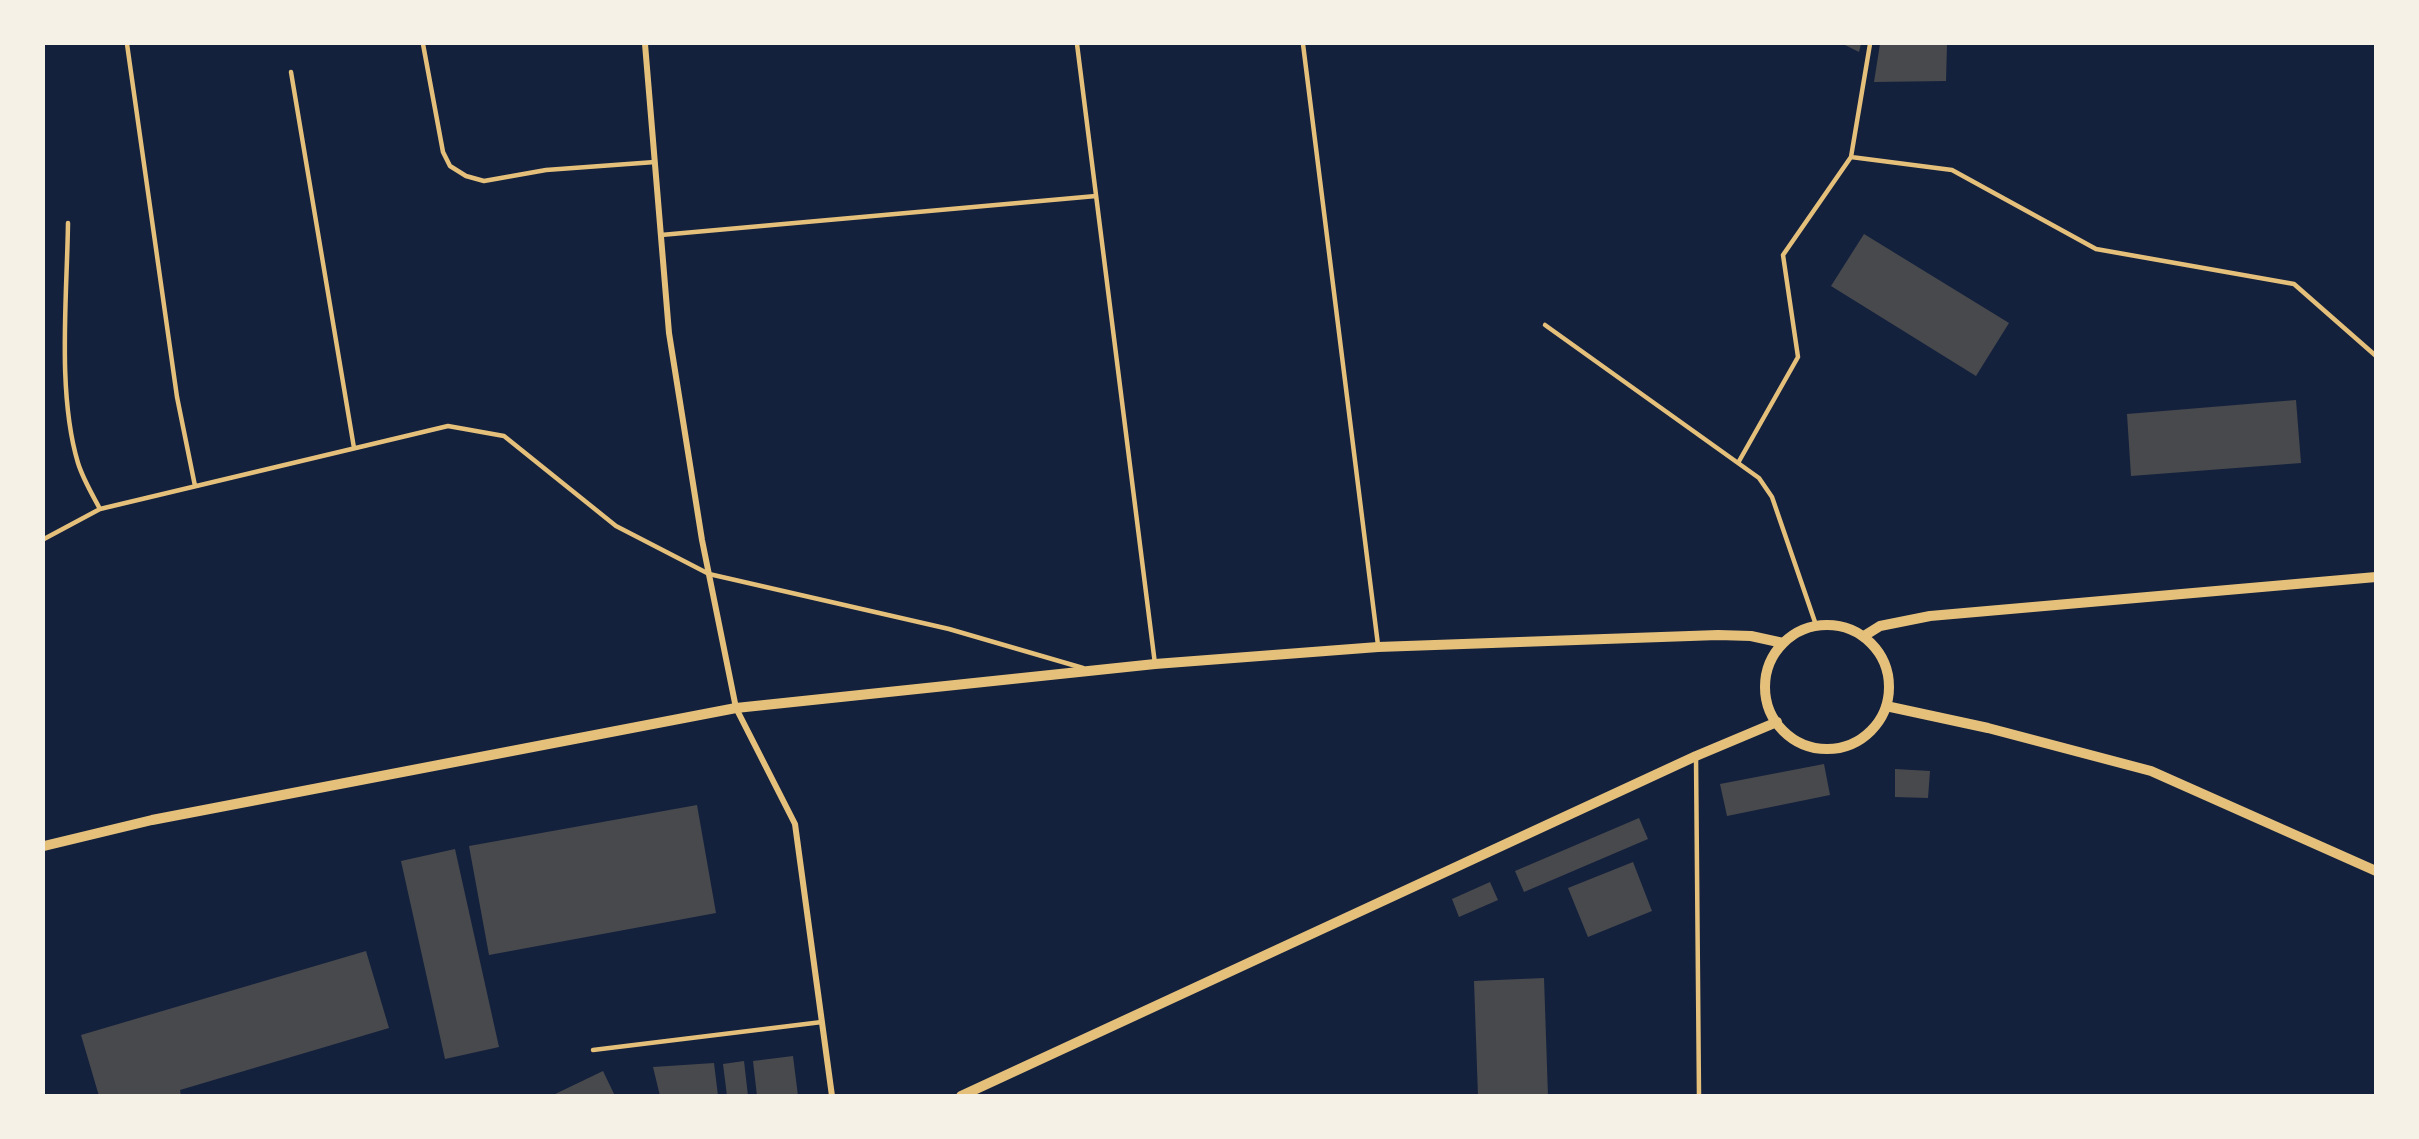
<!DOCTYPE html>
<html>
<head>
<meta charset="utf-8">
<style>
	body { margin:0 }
	#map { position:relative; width:2419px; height:1139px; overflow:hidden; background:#14213d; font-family:Manrope,sans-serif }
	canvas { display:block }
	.frame { position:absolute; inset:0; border:45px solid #f6f1e7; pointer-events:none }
</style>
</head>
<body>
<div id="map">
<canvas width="2419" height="1139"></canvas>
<div class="frame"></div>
</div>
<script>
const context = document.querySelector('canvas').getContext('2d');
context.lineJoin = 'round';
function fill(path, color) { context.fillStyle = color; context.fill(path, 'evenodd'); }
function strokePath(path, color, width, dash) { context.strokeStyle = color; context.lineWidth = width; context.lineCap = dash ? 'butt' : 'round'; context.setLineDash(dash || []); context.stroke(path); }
fill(new Path2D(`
	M1843,44H1861L1859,52Z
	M1880,44H1947L1946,81L1874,82Z
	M1864,234L2009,323L1976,376L1831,286Z
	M2296,400L2301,463L2131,476L2127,414Z
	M1824,764L1830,795L1727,816L1720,784Z
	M1895,769L1930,771L1928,798L1895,797Z
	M697,805L716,913L489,955L469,846Z
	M1639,818L1648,839L1524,892L1515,871Z
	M455,849L499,1047L445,1059L401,861Z
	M1633,862L1652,911L1588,937L1568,888Z
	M1490,882L1498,900L1459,917L1452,899Z
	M366,951L389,1028L180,1090L181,1096H99L81,1035Z
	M1544,978L1548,1096H1478L1474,981Z
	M793,1056L798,1096H757L753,1061Z
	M744,1061L748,1096H727L723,1064Z
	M714,1063L718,1096H660L653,1067Z
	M603,1071L615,1096H551Z`), '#48494c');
strokePath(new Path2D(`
	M127,44L177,397L195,486
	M423,44L443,152L450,166L466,176L484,181L546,170L655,162
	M1077,44L1155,664
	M1303,44L1378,645
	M1870,44L1851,157L1952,170L2096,249L2294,284L2376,356
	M291,72L354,448
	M68,223C67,297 57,393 78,463C83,479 92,494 100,509
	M661,235L1096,196
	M1545,325L1759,478L1772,497L1816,625
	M1738,463L1798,357L1783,255L1851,157
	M44,539L100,509L448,426L504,436L616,526L709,574L949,629L1083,668
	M1696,756L1699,1096
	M593,1050L822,1022`), '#e5c07b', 4.5);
strokePath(new Path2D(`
	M645,44L669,333L702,540L736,708L795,824L832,1096`), '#e5c07b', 6);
strokePath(new Path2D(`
	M1765 687a62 62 0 1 1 124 0a62 62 0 1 1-124 0Z
	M1864,636L1880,626L1930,616L2376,577
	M1886,706L1988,728L2151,771L2376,871
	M44,846L152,820L736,708L1155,664L1378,647L1718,635L1751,636L1783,643
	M961,1096L1696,756L1777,722`), '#e5c07b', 10);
</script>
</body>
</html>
